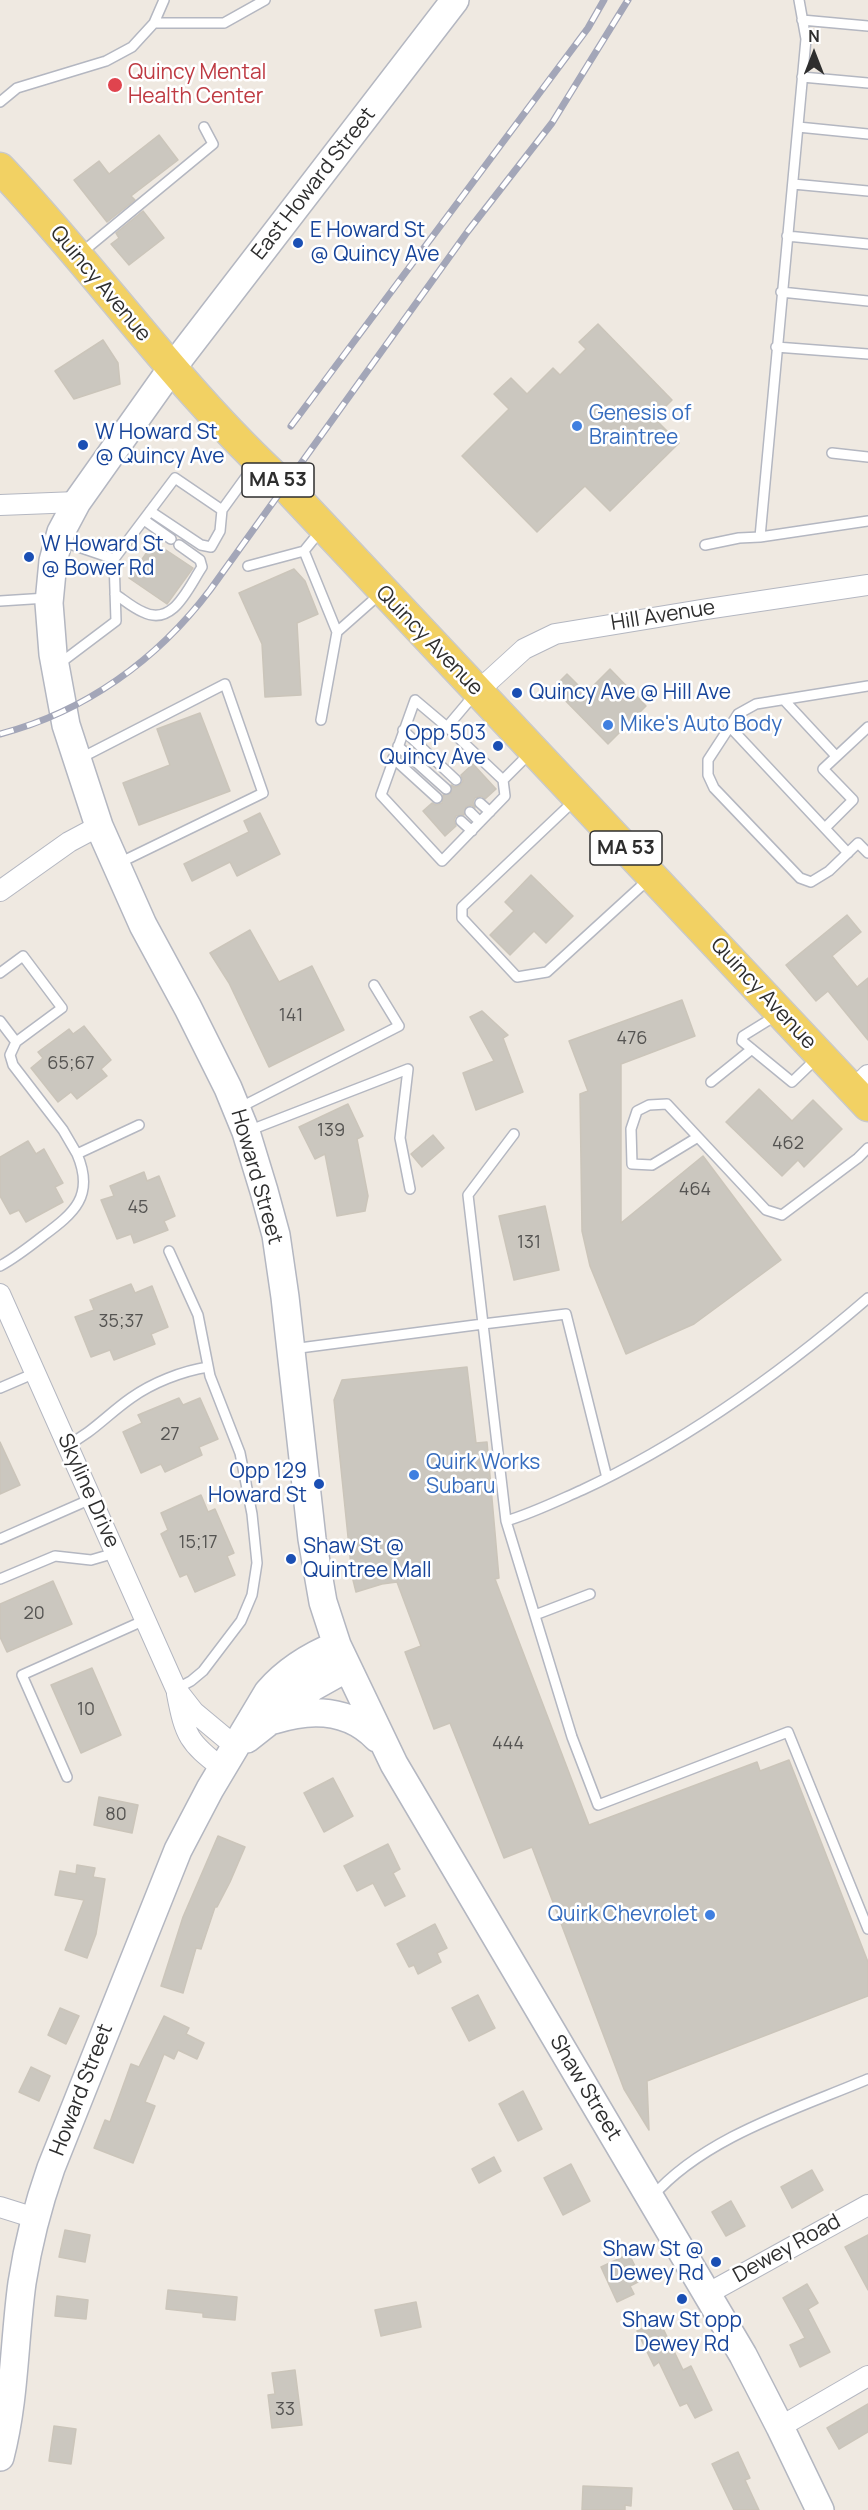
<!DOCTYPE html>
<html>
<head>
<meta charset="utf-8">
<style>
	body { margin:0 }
	#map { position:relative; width:868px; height:2510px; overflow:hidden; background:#efe9e1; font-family:Manrope,sans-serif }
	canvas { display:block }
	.north { position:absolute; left:784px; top:24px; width:60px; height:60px; -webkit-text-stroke:4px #fff; paint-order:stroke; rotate:0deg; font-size:16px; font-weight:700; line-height:24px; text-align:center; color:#2e2e2e }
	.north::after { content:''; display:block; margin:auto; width:21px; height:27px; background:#2e2e2e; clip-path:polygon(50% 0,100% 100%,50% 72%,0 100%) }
</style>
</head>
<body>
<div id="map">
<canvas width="868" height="2510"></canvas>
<div class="north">N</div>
</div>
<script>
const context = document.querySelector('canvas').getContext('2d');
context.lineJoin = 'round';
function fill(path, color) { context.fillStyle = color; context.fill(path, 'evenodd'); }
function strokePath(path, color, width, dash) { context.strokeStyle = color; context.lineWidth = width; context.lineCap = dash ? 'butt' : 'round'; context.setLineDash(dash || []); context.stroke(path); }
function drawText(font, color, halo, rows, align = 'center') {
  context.font = font + ' Manrope,sans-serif'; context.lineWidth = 5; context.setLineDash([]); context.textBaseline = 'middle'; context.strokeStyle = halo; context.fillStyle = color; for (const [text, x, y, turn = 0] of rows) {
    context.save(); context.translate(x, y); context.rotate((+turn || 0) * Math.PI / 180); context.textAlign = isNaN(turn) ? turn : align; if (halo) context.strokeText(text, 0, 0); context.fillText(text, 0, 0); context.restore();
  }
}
const building = new Path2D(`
	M159,135L178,160L131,196L135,200L107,222L74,180L99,161L109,174Z
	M143,211L164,238L129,265L111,244L119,238L116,233Z
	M598,324L672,400L654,418L679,443L610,511L585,486L537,532L462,456L509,409L494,394L511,378L527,394L553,368L560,375L586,349L579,342Z
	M103,340L118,363L120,384L74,399L55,371Z
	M154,542L193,568L167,604L129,578Z
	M294,569L305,581L318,614L297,623L301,695L265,697L262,644L239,593Z
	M610,669L646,706L608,744L553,688L567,674L586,693Z
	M200,713L230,791L139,825L123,783L170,765L157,729Z
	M473,764L496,789L485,799L481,796L475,798L473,802L475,808L471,805L466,807L464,815L456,816L454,820L456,826L445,836L423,811L432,803L436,805L442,803L443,795L451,793V785L455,787L460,785L463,781L461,775Z
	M260,813L280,854L237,876L230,862L192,881L184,864L249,832L244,821Z
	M531,875L573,916L546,943L534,931L510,955L490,935L514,911L505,902Z
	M847,915L861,932L832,956L857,987L868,978V1040L828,991L816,1001L786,965Z
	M250,930L279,982L312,966L344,1030L269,1067L229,983L210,953Z
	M682,1000L695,1036L621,1064V1223L703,1156L781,1260L694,1324L626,1354L590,1266L582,1231L580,1094L588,1091L569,1041Z
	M482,1011L508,1035L503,1038L523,1092L476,1110L463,1073L494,1061L470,1017Z
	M84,1026L111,1060L101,1069L107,1076L77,1099L71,1092L58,1102L31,1068L43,1058L38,1052L69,1029L73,1034Z
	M759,1089L792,1121L813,1100L842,1129L804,1167L798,1160L782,1176L726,1122Z
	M348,1104L363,1136L357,1139L368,1196L365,1211L337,1216L325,1154L315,1159L299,1127Z
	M433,1135L444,1148L422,1167L411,1154Z
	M28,1141L36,1154L44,1149L63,1183L55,1187L63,1202L26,1222L19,1210L10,1214L0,1196V1157Z
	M144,1172L147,1181L159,1176L175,1216L164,1221L168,1230L134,1243L131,1234L117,1239L101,1200L114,1196L110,1186Z
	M545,1206L559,1270L514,1280L499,1216Z
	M131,1284L135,1293L152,1286L168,1327L151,1334L155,1344L114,1360L110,1350L91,1357L75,1317L94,1310L90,1300Z
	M467,1367L476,1443L487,1442L499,1578L495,1579L589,1825L757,1762L760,1771L789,1760L868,1962V1996L647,2081L649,2130L624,2089L532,1847L504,1858L450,1723L434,1729L405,1652L421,1646L397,1582L382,1584L356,1592L352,1576L334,1400L342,1380Z
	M179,1398L183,1405L200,1398L218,1439L199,1447L202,1455L165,1472L161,1464L141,1473L123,1432L142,1423L138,1415Z
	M0,1442L20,1485L0,1494Z
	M201,1495L208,1512L215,1509L234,1553L227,1556L235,1575L195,1592L187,1574L180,1577L161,1534L168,1530L161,1513Z
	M53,1581L72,1624L7,1652L0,1637V1604Z
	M92,1668L121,1735L81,1753L51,1685Z
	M333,1778L353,1816L324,1832L304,1793Z
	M99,1797L138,1805L132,1833L94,1825Z
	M218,1836L245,1847L230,1882L217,1907H215L201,1949L196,1948L183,1993L161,1986L183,1917Z
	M388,1844L400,1869L393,1873L405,1896L385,1906L373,1883L357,1891L344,1866Z
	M77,1865L95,1868L93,1877L105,1879L96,1934L87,1958L65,1950L84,1900L55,1895L60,1871L76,1874Z
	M435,1924L447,1948L437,1953L441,1962L418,1974L414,1965L409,1967L397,1944Z
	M478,1995L495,2028L469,2041L452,2008Z
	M60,2008L79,2016L66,2044L48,2035Z
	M164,2016L189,2028L186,2034L204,2043L197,2059L178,2050L174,2059L164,2054L145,2102L155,2106L133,2163L94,2148L105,2120L110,2122L131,2064L139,2067Z
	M31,2067L50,2076L39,2101L19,2092Z
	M523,2091L542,2129L518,2141L499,2104Z
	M494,2157L501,2171L479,2183L472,2169Z
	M571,2164L590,2201L563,2215L544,2178Z
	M812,2170L823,2190L792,2208L781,2187Z
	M731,2201L745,2226L726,2236L712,2212Z
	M65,2230L90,2235L85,2262L59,2257Z
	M868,2235V2290L845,2247Z
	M629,2254L642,2280L630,2286L634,2294L617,2302L601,2267Z
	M807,2284L818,2303L808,2309L830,2352L800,2367L790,2345L805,2338L783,2298Z
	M168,2290L237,2297L235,2320L203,2317V2313L166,2309Z
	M57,2296L88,2300L86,2319L55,2316Z
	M416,2302L421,2327L381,2336L375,2310Z
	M659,2320L683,2370L691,2366L712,2410L695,2418L687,2403L680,2406L659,2362L654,2366L637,2331Z
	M295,2370L302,2425L272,2428L268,2395L275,2394L272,2373Z
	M868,2404V2432L839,2449L827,2428Z
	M54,2426L76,2429L71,2464L49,2461Z
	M738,2452L750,2478L745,2480L759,2510H734L712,2464Z
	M583,2486L632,2488L631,2506L625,2505V2510H582Z`);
fill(building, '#cbc7bf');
strokePath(building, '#cbc5ba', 1.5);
const lane = new Path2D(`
	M799,0L806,39L760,537L868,521
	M802,20L868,26
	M154,23H224L265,0
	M802,77L868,83
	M0,102L17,88L106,61L132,47L154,23L164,0
	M798,127L868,134
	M793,184L868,191
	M787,236L868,244
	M81,253L213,144L204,127
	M781,292L868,301
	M776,347L868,354
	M832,453L868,457
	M150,511L201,545L211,547L220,531L222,510
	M144,520L171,539
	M61,541L114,559
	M705,545L739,538L760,537
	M304,551L321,530
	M248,566L304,551L337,632
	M115,594C124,600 133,608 143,612C173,627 188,588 202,567L200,560L179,545
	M0,601L47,598
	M59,664L116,621L114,559L175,478L222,510L256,463
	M868,686L756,704L738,714L708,760V775L714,788L800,878L811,882L829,871L858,843L868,853
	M784,700L836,756
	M321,720L337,632L380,594
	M447,727L503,780L505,796L442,861L381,795L415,700L447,727L474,695
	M730,727L848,853
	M403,730L456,780
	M398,746L446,789
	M393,758L437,798
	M79,759L225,684L263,793L117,864
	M503,780L531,752
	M576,799L462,907V918L517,977L547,972L650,878
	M480,803L490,812
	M470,812L480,822
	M461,821L472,831
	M825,828L853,800L823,769L868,727
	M0,973L23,956L62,1008L16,1042L0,1021
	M777,1015L743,1036L742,1041L792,1082L818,1057
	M16,1042L10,1055L13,1065L63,1130L77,1154L139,1125
	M711,1082L752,1049
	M239,1108L399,1026L374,985
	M248,1131L408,1069L400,1138L410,1189
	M514,1134L468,1195L483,1324L566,1314L607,1478
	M698,1137L652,1165L632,1164L631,1129L637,1111L649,1105L667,1104L766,1210L782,1215L858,1158L868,1148
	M169,1251L198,1315L210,1376L240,1453L252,1514L257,1563L252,1595L241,1621L203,1671L191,1681L176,1689
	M0,1266C15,1258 29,1247 43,1236C74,1213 95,1196 77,1154
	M292,1349L483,1324L506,1521C533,1513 557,1501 582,1490C687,1441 781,1373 868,1298
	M0,1388L35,1373
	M67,1445C92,1433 108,1414 131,1398C152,1383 182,1371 208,1367
	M506,1521L572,1737L598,1805L788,1732L868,1929
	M0,1539L91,1499
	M0,1579L55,1556L91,1560L115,1553
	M535,1615L590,1594
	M67,1777L22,1675L145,1620
	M652,2197C704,2137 797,2109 868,2079`);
const street = new Path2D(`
	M0,505L77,502
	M478,691L524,649L555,634L707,609L868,585
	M0,891L69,842L99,826
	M853,1090L868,1075
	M0,1294L176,1689L194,1712L236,1747
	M177,1694C185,1736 189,1743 222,1768
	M0,2207L35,2218
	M707,2294L868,2205
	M780,2427L868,2376`);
const secondary = new Path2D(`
	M455,0L172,368L77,502L61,532L53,561L49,603L53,654L66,725L99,826L143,925L188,1008L228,1088L246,1132L264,1191L276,1235L285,1297L312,1539L323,1602L337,1645L394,1764L743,2355L780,2427L820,2510
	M274,1720C311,1708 349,1709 377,1738
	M247,1739L313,1687L347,1668
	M0,2457C15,2399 14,2341 22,2283C28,2244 38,2205 51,2168L178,1850L210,1789L268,1692C287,1670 310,1656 337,1645`);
const primary = new Path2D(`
	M0,168C98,271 179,390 285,486L868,1106`);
strokePath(lane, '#b4b7c1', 12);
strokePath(street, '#b4b7c1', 22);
strokePath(secondary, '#b4b7c1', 30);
strokePath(primary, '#c9c9c9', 33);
strokePath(lane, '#fff', 9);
strokePath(street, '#fff', 20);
strokePath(secondary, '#fff', 27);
strokePath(primary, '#f2d163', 30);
const rail = new Path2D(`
	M291,426L588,28L604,0
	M0,734C85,712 157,660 210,590L468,231L552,123L628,0`);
strokePath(rail, '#a3a6b8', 7);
strokePath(rail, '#fff', 4.5, [14]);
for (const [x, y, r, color] of [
	[115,85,8,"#e0444e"],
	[298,243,6,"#1a4fb4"],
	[577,426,6,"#3f7fe0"],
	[83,445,6,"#1a4fb4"],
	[29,557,6,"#1a4fb4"],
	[517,693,6,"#1a4fb4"],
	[608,725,6,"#3f7fe0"],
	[498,746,6,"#1a4fb4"],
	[414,1475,6,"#3f7fe0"],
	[319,1484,6,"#1a4fb4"],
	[291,1559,6,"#1a4fb4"],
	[710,1915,6,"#3f7fe0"],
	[716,2262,6,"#1a4fb4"],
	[682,2299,6,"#1a4fb4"]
]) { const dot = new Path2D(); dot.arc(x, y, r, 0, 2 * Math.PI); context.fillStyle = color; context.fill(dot); strokePath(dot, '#fff', 2); }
drawText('18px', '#555452', null, [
	["141",291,1016],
	["476",632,1039],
	["65;67",71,1064],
	["139",331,1131],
	["462",788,1144],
	["464",695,1190],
	["45",138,1208],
	["131",529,1243],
	["35;37",121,1322],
	["27",170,1435],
	["15;17",198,1543],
	["20",34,1614],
	["10",86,1710],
	["444",508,1744],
	["80",116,1815],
	["33",285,2410]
]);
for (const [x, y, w] of [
	[278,480,72],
	[626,848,72]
]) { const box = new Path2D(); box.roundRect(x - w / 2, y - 17, w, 34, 4.5); context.fillStyle = '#fff'; context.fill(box); strokePath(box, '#2e2e2e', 1.5); }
drawText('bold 20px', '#2e2e2e', null, [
	["MA 53",278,480],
	["MA 53",626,848]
]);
drawText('21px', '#be3a42', '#fff', [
	["Quincy Mental",128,73],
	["Health Center",128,97]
], 'left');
drawText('21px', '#2e2e2e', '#fff', [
	["East Howard Street",314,184,-52],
	["Quincy Avenue",100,284,50],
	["Hill Avenue",663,616,-9],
	["Quincy Avenue",429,641,46],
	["Quincy Avenue",763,994,47],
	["Howard Street",256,1177,74],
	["Skyline Drive",88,1491,66],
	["Shaw Street",585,2088,59],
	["Howard Street",82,2090,-69],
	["Dewey Road",787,2249,-29]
]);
drawText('21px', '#164399', '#fff', [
	["E Howard St",310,231],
	["@ Quincy Ave",310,255],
	["W Howard St",95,433],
	["@ Quincy Ave",95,457],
	["W Howard St",41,545],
	["@ Bower Rd",41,569],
	["Quincy Ave @ Hill Ave",529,693],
	["Opp 503",486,734,"right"],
	["Quincy Ave",486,758,"right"],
	["Opp 129",307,1472,"right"],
	["Howard St",307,1496,"right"],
	["Shaw St @",303,1547],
	["Quintree Mall",303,1571],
	["Shaw St @",704,2250,"right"],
	["Dewey Rd",704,2274,"right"],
	["Shaw St opp",682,2321,"center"],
	["Dewey Rd",682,2345,"center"]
], 'left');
drawText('21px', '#366cbe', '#fff', [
	["Genesis of",589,414],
	["Braintree",589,438],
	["Mike's Auto Body",620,725],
	["Quirk Works",426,1463],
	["Subaru",426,1487],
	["Quirk Chevrolet",698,1915,"right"]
], 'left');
</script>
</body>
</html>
